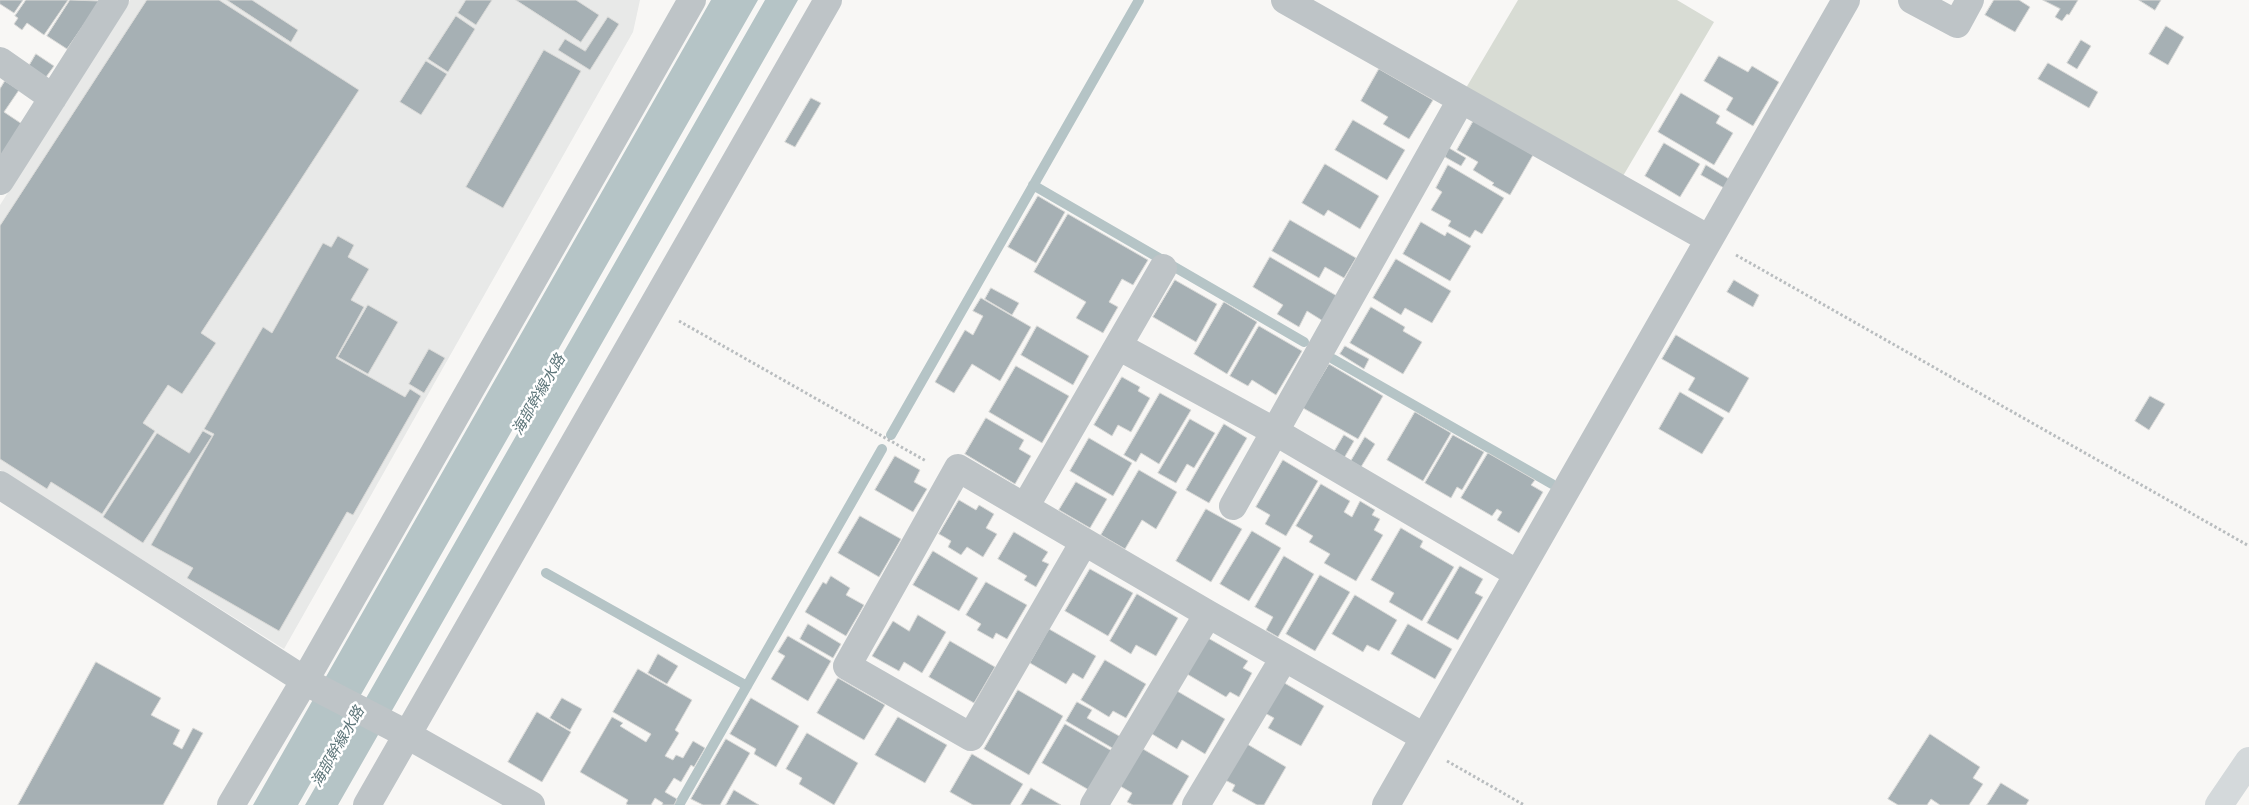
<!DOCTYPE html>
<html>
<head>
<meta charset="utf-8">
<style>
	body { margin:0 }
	canvas { display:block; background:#f8f7f5 }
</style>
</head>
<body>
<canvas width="2249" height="805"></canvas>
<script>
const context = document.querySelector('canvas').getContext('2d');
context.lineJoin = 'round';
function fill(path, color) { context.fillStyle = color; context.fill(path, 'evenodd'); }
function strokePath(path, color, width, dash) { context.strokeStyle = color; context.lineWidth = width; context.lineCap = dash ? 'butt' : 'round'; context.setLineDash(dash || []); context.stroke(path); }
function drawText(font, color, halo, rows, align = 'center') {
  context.font = font + ' "Open Sans","Noto Sans JP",sans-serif'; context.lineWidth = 5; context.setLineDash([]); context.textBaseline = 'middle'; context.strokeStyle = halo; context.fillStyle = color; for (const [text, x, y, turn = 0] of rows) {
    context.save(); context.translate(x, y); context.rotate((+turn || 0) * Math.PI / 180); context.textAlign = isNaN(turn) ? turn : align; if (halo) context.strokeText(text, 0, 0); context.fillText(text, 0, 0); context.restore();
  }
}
fill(new Path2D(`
	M130,0H640L633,32L284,649L0,470V205Z`), '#e8e9e8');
fill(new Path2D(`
	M1518,0H1677L1714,22L1623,176L1466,88Z`), '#d8dcd4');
fill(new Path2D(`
	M711,0H758L298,805H253Z
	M765,0H798L338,805H305Z`), '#b5c4c6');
strokePath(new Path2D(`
	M1033,185L1304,342
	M1333,359L1552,484
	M891,435L1139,0
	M546,573L747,686
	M679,805L882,449`), '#b5c4c6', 10);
const building = new Path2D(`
	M0,0H23L14,13L0,4Z
	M26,0H68L44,35L27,23L22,30L14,24L18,18L15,16Z
	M70,0L100,1L67,49L47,36Z
	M147,0H219L359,90L201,333L216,343L182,394L168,385L143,423L155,431L102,514L51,482L47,489L0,459V226Z
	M227,0H252L298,30L291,42Z
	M466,0H492L476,25L458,13Z
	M516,0H576L599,15L581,42Z
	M1994,0H2019L2030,7L2015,32L1985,15Z
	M2043,0H2078L2069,15L2067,14L2062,21L2055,17L2060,9Z
	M2139,0H2161L2155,10Z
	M456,16L475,29L448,72L428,59Z
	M608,17L619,24L590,70L558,50L565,39L585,51Z
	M2166,26L2184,37L2168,65L2149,54Z
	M2081,40L2091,46L2077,69L2067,63Z
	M544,50L581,71L503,208L466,187Z
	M36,54L54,66L46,77L29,66Z
	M1719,56L1748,72L1752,66L1779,82L1753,126L1726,110L1733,98L1704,81Z
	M426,61L447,74L421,115L400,102Z
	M2048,63L2098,92L2089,108L2038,79Z
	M1379,69L1433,100L1409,139L1383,124L1388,117L1361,101Z
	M5,81L19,90L4,112L22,124L0,157V89Z
	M1681,93L1720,116L1716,123L1733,133L1714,165L1658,132Z
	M811,98L821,103L795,147L785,142Z
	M1353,120L1405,150L1387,180L1335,150Z
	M1474,120L1533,155L1510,195L1492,185L1494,183L1473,170L1478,162L1457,150Z
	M1664,143L1700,164L1680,197L1645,176Z
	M1449,148L1466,158L1461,166L1445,157Z
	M1325,164L1379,196L1360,229L1328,210L1324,216L1302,203Z
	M1448,165L1504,198L1482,234L1475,230L1470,238L1448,226L1451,221L1431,210L1442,192L1436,188Z
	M1706,165L1729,179L1724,188L1701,175Z
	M1038,196L1065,212L1036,263L1008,247Z
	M1068,214L1148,260L1133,285L1122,279L1109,302L1118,307L1103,333L1076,318L1086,302L1034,272Z
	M1290,220L1356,258L1344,278L1325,267L1319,278L1272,251Z
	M1421,222L1445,236L1447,232L1471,246L1450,281L1403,254Z
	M338,236L354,245L348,257L369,269L351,300L364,307L336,358L405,397L410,389L421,396L353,515L347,512L279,631L187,578L193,568L151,545L214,434L204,429L263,327L272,333L323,243L331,247Z
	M1270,257L1337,296L1323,321L1307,311L1299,327L1277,314L1283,305L1253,287Z
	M1396,259L1451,291L1432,323L1405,308L1401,315L1373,298Z
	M1175,280L1217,304L1196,342L1153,317Z
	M1734,280L1759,295L1753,307L1727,292Z
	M991,288L1019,303L1012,315L985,299Z
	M981,298L1031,327L1000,381L972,364L954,393L935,382L965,330L973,335L983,316L973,311Z
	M1224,302L1257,322L1227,374L1194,354Z
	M368,305L398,322L368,374L338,357Z
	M1371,307L1405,327L1403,331L1422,342L1403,374L1350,343Z
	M1037,326L1089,356L1073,385L1021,355Z
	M1259,326L1302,351L1276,395L1252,380L1248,386L1230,376Z
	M1676,335L1749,378L1729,413L1688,390L1695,378L1662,359Z
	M1345,346L1369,359L1364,369L1340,354Z
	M429,349L445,358L424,393L409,384Z
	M1329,364L1383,396L1358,439L1303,408Z
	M1016,366L1069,396L1042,443L989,412Z
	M1122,377L1140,387L1138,391L1150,398L1131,432L1118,425L1112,436L1094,425Z
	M1680,392L1724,418L1702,454L1659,429Z
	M1160,393L1191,410L1159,464L1141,453L1136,462L1124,455Z
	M2150,396L2165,404L2149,430L2135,421Z
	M1415,412L1451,433L1423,481L1387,460Z
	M986,418L1024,440L1019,449L1031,456L1015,484L965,454Z
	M1190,419L1215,433L1194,468L1187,464L1176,483L1158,473Z
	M1224,424L1247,438L1209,503L1186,490Z
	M203,431L212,436L143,543L103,517L157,433L189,453Z
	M1344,435L1354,441L1344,458L1334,452Z
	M1453,435L1484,452L1462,490L1457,487L1451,498L1425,483Z
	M1365,437L1375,444L1361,467L1351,461Z
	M1089,438L1132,463L1113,496L1070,471Z
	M1488,453L1535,480L1531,485L1543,492L1519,533L1497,520L1502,512L1497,509L1492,516L1461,498Z
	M895,456L920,470L914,482L927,489L913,512L875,490Z
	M1283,460L1318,481L1286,536L1265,524L1270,515L1256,507Z
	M1139,470L1177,492L1156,529L1142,520L1125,549L1101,535Z
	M1076,482L1107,499L1090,528L1059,510Z
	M1321,484L1350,501L1344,512L1352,517L1360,501L1375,510L1372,515L1380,519L1374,530L1383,535L1356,581L1324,563L1330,554L1309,542L1313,536L1296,526Z
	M959,500L976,510L979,505L994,514L986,528L997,534L983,557L967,547L961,555L948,547L951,541L939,534Z
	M1206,509L1242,529L1211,582L1176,561Z
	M860,516L901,539L879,577L838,553Z
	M1401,528L1423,541L1420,547L1454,567L1422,621L1389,602L1394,593L1371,580Z
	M1252,531L1281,548L1249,601L1220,584Z
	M1014,532L1048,552L1042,561L1049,564L1036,587L1024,580L1027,576L998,559Z
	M933,551L978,578L959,611L913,585Z
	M1284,556L1314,574L1278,637L1266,630L1273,617L1255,607Z
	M1460,566L1483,579L1475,593L1483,597L1458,640L1427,623Z
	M1090,569L1133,593L1108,636L1065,611Z
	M1320,575L1350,592L1315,651L1286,634Z
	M831,576L850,588L846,595L864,605L846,636L805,612L823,582L826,584Z
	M986,582L1027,605L1007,639L996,633L993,639L977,630L981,624L966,615Z
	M1137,594L1178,618L1156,656L1136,645L1131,654L1110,641Z
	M1355,595L1397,620L1379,651L1367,645L1363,652L1332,634Z
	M918,615L946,632L922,673L904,662L899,671L872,656L893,621L909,631Z
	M808,624L841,644L833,658L800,639Z
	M1408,624L1452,649L1435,679L1391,654Z
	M1049,629L1096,656L1083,679L1073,673L1066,684L1030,663Z
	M788,636L831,661L808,701L771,679L785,656L778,652Z
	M1208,638L1248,661L1243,668L1252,673L1239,697L1230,692L1226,697L1187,674Z
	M950,641L995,667L974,703L929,677Z
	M658,654L678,666L667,684L648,673Z
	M1105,660L1146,684L1126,718L1113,711L1109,717L1081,700Z
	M96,662L161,698L151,715L180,730L173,744L182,749L193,728L203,733L163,805H18Z
	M638,669L692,700L675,730L679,733L665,756L673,760L676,755L683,758L693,741L705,748L694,767L691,765L681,782L674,778L665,792L677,799L674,805H662L663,803L655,798L651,805H628L626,804L628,800L580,772L612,717L623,723L620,726L646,742L651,734L613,712Z
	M838,678L885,705L864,740L817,713Z
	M1281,681L1324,706L1301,746L1268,728L1274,718L1263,712Z
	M1018,690L1063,716L1029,775L984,749Z
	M1177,691L1225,719L1205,754L1182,740L1177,749L1152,734Z
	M562,698L582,709L570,730L550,718Z
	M751,698L799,726L776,767L754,754L756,749L730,734Z
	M1077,702L1092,710L1087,718L1121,737L1114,749L1066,721Z
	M537,712L571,732L542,782L508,762Z
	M898,717L947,745L925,783L875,755Z
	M1065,724L1112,751L1089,790L1042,763Z
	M807,733L858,763L834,805L799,784L802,778L786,769Z
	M1930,734L1980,767L1973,778L1983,784L1969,805H1940L1931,799L1927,805H1898L1888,799Z
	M726,739L750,753L720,805H703L691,799Z
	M1247,744L1286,767L1264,805H1257L1232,791L1235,785L1225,780Z
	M1143,749L1189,776L1172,805H1133L1127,802L1132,793L1120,786Z
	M972,754L1023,784L1010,805H973L950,792Z
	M2001,783L2029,800L2026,805H1987Z
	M1031,788L1061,805H1021Z
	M734,790L759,805H726Z`);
fill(building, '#a6b0b4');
strokePath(building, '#d9d9d7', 1);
strokePath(new Path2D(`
	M1736,255L2249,546
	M679,321L926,461
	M1447,761L1524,805`), '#b9bdbf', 3, [2.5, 2.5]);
strokePath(new Path2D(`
	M1285,0L1709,239
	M1912,0L1957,24L1970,0
	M0,61L53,98
	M0,181L115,0
	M1118,346L1274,431L1518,574
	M0,485L312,685L395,728L531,805
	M1233,506L1461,100
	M1025,507L1163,268
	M1084,542L971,737L847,666L958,468L1208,614L1424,737
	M231,805L305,680L692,0
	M367,805L828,0
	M1094,805L1208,614
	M1196,805L1284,658
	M1386,805L1846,0`), '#bec4c7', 28);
strokePath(new Path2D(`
	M2219,805L2249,761`), '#d4d9db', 28);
drawText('italic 15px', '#5e767a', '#fff', [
	["海部幹線水路",539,395,-60],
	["海部幹線水路",338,747,-60]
]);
</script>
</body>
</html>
